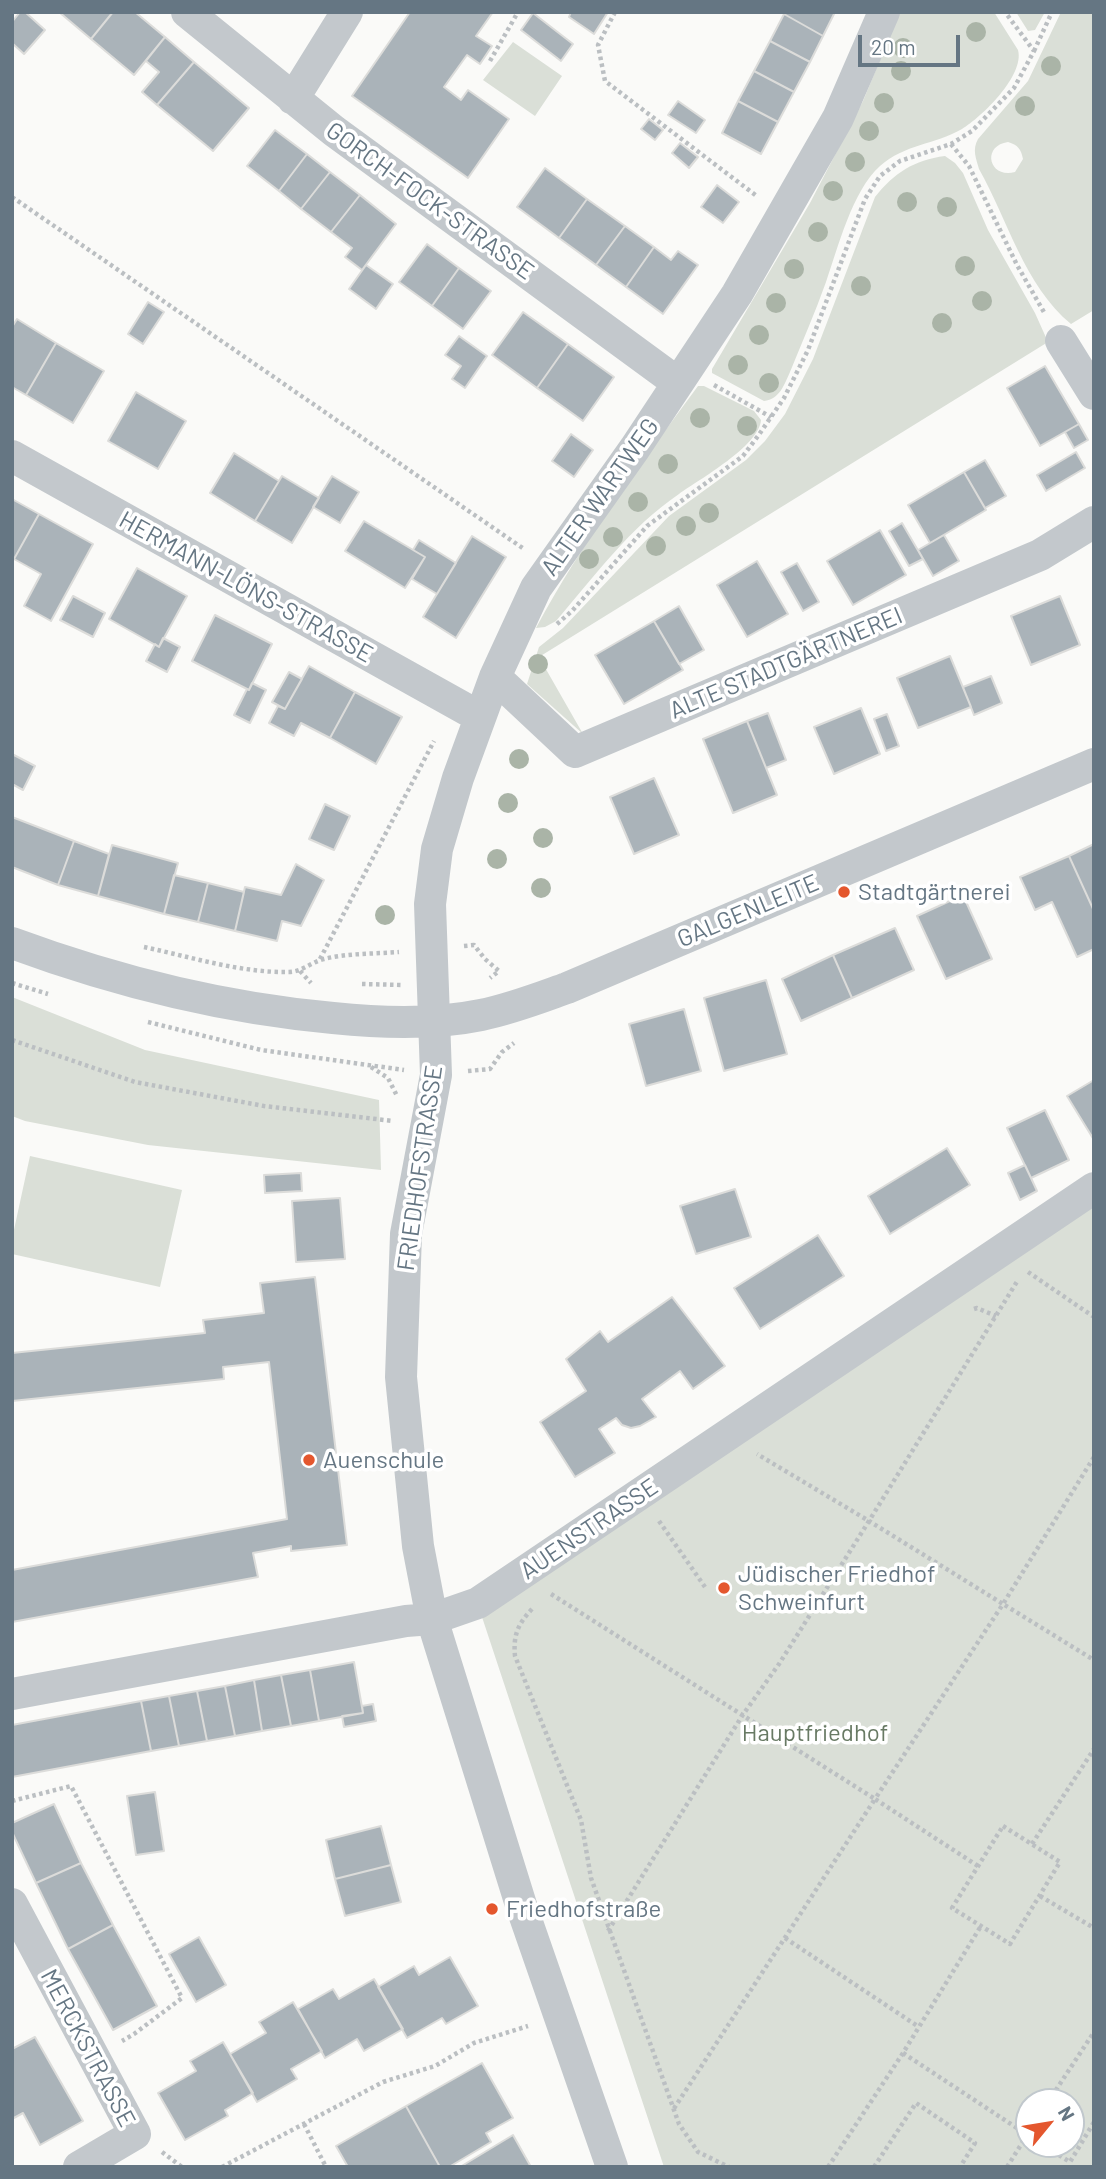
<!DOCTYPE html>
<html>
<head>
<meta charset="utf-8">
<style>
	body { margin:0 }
	#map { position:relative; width:1106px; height:2179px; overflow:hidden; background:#fafaf8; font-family:Barlow,sans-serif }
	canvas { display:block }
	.frame { position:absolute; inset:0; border:14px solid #657683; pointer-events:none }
	.north { position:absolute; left:1015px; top:2088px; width:70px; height:70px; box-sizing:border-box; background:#fff; border:2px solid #c1c8cd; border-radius:50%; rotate:60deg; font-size:19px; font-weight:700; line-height:28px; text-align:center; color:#657683 }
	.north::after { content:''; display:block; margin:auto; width:24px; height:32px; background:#e4572e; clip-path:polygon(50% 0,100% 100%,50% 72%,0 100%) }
	.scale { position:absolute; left:858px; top:35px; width:102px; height:32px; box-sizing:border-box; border:4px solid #657683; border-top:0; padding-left:9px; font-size:21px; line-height:24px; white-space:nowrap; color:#657683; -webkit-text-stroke:5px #fff; paint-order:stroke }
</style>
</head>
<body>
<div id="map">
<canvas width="1106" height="2179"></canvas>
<div class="frame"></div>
<div class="north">N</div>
<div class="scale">20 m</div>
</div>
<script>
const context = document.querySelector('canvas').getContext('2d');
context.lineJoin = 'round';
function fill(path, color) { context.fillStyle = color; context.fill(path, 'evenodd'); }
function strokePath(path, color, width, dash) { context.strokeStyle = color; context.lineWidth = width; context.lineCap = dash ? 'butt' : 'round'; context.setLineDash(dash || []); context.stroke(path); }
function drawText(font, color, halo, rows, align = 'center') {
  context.font = font + ' Barlow,sans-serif'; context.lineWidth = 7; context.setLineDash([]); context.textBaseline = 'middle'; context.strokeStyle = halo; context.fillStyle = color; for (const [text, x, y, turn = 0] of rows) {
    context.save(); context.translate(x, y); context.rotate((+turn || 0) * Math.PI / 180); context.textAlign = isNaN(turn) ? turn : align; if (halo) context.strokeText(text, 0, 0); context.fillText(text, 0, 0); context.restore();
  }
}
fill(new Path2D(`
	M900,12H994L1018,50C1025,75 982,117 962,129C934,145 905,144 880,166C852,191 838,248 826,282C815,313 802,342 790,372C784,385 780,399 764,401L712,373V369L810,203L863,101Z
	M1016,12H1045L1035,30L1028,31Z
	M1061,12H1094V310L1071,324C1024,285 1008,220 979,169C976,158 972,150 978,139L1028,81ZM1008,142C1018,145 1021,149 1023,159L1015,172C989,179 981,146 1008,142Z
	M513,42L562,76L535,116L483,80Z
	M945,156L955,163L963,173L988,230L1035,313L1048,342L539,657L583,734L527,684L539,647L563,628L669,516L746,460L765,441L785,414L813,359L875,197C894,173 914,160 945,156Z
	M698,386H704L754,411L761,420C759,446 700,479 679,494C630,527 594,577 556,621L545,627L536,628C582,542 640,465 698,386Z
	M12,997L145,1050L379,1100L381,1170L148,1145L25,1121L12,1116Z
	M30,1156L182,1190L160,1287L12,1254V1239Z
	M1094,1203V2167H664L481,1614ZM1029,2102H1071V2144H1029Z`), '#dadfd7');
const building = new Path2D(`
	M20,12H25L45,30L24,54L12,43V22Z
	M59,12H113L91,39Z
	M113,12H135L165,37L134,75L91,39Z
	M410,12H493L476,36L492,46L480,64L467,55L444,87L461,100L468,90L509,119L468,178L352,96Z
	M571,12H608L594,34L569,17Z
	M785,12H835L823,36L784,14Z
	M533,13L573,44L561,61L521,30Z
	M784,14L823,36L810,62L770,41Z
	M165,37L194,62L157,105L142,92L159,72L146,61Z
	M770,41L810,62L794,92L754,71Z
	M194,62L249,108L213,151L157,105Z
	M754,71L794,92L778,122L738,101Z
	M678,101L705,120L696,133L668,115Z
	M738,101L778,122L761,154L722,133Z
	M649,119L663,130L655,140L641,129Z
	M275,130L307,154L279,191L247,166Z
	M680,143L698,157L689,168L672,153Z
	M307,154L330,172L301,209L279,191Z
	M545,168L587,199L559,238L517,207Z
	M330,172L360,195L331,232L301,209Z
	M717,185L739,202L723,223L701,207Z
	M360,195L396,224L362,270L345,257L352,248L331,232Z
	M587,199L625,226L596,265L559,238Z
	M625,226L654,247L626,287L596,265Z
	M427,244L459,268L432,306L399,282Z
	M654,247L671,260L678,251L698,265L663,314L626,287Z
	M366,265L393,284L376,309L349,289Z
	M459,268L491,291L463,329L432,306Z
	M148,302L164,312L143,344L128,334Z
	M523,312L568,344L537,388L492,355Z
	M17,319L56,343L26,395L12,387V327Z
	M459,336L487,356L465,388L452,379L461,366L445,355Z
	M56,343L104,371L73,423L26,395Z
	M568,344L614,377L583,421L537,388Z
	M1045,366L1079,424L1040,446L1007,388Z
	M136,392L186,421L158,469L108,441Z
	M1079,424L1088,440L1074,448L1065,432Z
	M571,434L593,450L574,477L552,461Z
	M1076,452L1085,468L1046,491L1037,475Z
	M234,453L279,481L255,521L210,493Z
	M985,460L1006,496L985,508L964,472Z
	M964,472L986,510L930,543L908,505Z
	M282,476L319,498L292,543L255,521Z
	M332,476L359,492L340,523L313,507Z
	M12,499L39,514L14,559L12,558Z
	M39,514L93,544L51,621L24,606L41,574L14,559Z
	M364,521L425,557L405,588L345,551Z
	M902,523L923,559L909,566L889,531Z
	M880,530L906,575L853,605L827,561Z
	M944,535L959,561L933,576L918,550Z
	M472,536L506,557L456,638L423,617Z
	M419,540L456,563L437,594L412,579L425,557L413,550Z
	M757,561L788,614L747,637L717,585Z
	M797,563L819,602L803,611L781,572Z
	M137,568L187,596L159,647L109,619Z
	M73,596L105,613L93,637L60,620Z
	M1060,596L1080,645L1031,665L1011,616Z
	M679,606L704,650L679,664L654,621Z
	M215,615L272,644L249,690L192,661Z
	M654,621L683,670L624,704L595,655Z
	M163,638L180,647L167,672L146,661L155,644L159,647Z
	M950,656L971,707L918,728L897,678Z
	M309,666L355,692L330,738L301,723L294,736L269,723L278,706L285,709Z
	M289,672L302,679L285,709L272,702Z
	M991,676L1002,703L974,715L963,687Z
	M252,683L266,690L250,723L234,715L247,689L249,690Z
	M355,692L402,717L376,764L330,738Z
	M861,708L880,754L834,774L814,727Z
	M768,713L786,760L766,768L747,721Z
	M887,714L899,746L886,751L874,719Z
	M747,721L777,795L733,813L703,739Z
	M12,754L35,766L23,790L12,784Z
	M654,778L679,835L634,854L610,797Z
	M325,804L350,816L334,850L309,839Z
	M12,817L74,841L58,885L12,867Z
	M74,841L109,854L98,896L58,885Z
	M1094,844V911L1069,856Z
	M112,845L178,863L164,914L98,896Z
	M1069,856L1094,911V949L1077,957L1052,902L1035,910L1020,877Z
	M296,864L324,880L301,926L282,921L277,941L235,931L245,887L281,895Z
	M174,875L208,883L198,922L164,914Z
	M208,883L244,892L235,931L198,922Z
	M963,895L992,959L946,979L917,916Z
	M895,928L914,970L852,998L833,955Z
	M833,955L852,998L801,1021L782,979Z
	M766,980L787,1054L724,1071L704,998Z
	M684,1009L701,1071L646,1086L629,1024Z
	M1094,1080V1140L1067,1096Z
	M1045,1110L1069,1160L1031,1178L1007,1128Z
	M947,1148L970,1185L890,1234L868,1196Z
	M1025,1165L1037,1191L1020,1200L1008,1173Z
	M301,1173L302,1191L265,1193L264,1175Z
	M735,1189L751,1237L696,1254L680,1206Z
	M340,1198L345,1259L296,1262L292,1201Z
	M818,1235L844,1276L760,1329L734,1288Z
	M315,1277L347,1545L291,1551V1546L253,1553L258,1577L12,1622V1570L287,1519L269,1362L223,1367L224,1379L12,1401V1353L205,1333L203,1320L264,1313L260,1283Z
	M672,1297L725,1366L693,1389L680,1371L642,1399L656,1417L640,1426L631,1428L622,1425L616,1418L599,1429L615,1453L575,1477L540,1422L586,1391L566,1359L600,1331L608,1342Z
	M354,1662L363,1713L319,1721L310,1670Z
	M310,1670L319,1721L291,1726L281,1675Z
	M281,1675L291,1726L262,1731L254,1680Z
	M254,1680L262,1731L235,1736L225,1686Z
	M225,1686L235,1736L207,1741L197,1691Z
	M197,1691L207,1741L179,1746L169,1696Z
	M169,1696L179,1746L151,1751L141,1701Z
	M141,1701L151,1751L12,1777V1725Z
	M373,1704L376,1721L344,1727L342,1716L363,1713L362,1706Z
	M155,1792L164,1851L136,1855L127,1796Z
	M54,1804L81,1863L36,1883L12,1832V1823Z
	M381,1826L391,1865L335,1879L326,1840Z
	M81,1863L113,1925L68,1949L36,1883Z
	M391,1865L401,1902L345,1916L335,1879Z
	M113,1925L157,2006L113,2030L68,1949Z
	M199,1937L226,1985L196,2002L169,1954Z
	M450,1957L478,2006L446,2024L442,2018L407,2038L378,1987L414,1966L419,1975Z
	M374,1979L403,2029L364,2051L357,2039L325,2058L298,2009L333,1989L339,1999Z
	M293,2002L322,2051L291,2069L297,2079L257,2102L230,2054L266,2033L259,2022Z
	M35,2037L83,2121L40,2145L23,2113L12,2119V2049Z
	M223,2042L253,2093L225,2110L228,2116L185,2140L158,2093L196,2071L190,2061Z
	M482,2063L513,2118L486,2133L491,2142L449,2167H440L406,2106Z
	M406,2106L440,2167H348L336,2146Z
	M513,2135L531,2167H460Z`);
fill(building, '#aab3b9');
strokePath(building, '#dcdcda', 2);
strokePath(new Path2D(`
	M615,12L598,45L605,81L758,197
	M1034,51L1052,12
	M490,61L518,12
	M951,144L969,166L1017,265L1045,314
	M12,197L524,549
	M714,385L771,417
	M557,624L572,611L647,526L743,456L758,436L784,398L808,350L865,199L880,176L900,161L951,144L972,131L1014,88L1034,51L1005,12
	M464,946L474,945L485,959L499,971L490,978
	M144,947C191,957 241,973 289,972C302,972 311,962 324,959C348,953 374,954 399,952
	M320,959L434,741
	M300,971L311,983
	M12,983L48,994
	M362,984L402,985
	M148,1022L261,1050L404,1070
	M12,1040L135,1082L264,1106L393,1121
	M371,1067L388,1078L397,1096
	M468,1071L490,1069L502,1052L514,1043
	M1028,1272L1094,1317
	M974,1309L977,1308L996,1316
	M1094,1457L1003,1604L1094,1660
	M659,1521L705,1587
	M551,1594L875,1799L673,2110
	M532,1609C518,1624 513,1635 515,1656L581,1820L591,1878L679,2124L698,2152L729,2167
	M12,1801L71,1786L182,1998L134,2034L122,2041
	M1003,1826L1060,1862L1010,1944L952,1908Z
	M1032,1844L1094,1749
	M978,1866L875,1799L1003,1604L869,1521L1018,1280
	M1040,1896L1094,1928
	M608,1931L742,1716L779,1664L869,1521L757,1454
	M785,1938L919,2027
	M903,2053L1029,2136
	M1048,2102L1094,2032
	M304,2124L326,2167
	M1041,2144L1070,2162L1094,2122
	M162,2152L182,2167
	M222,2167L383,2082L435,2066L474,2043L528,2026
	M828,2167L903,2053L981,1926
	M874,2167L916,2103L975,2143L960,2167
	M1007,2167L1029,2132`), '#bbbfc2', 4.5, [3.5, 3.5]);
strokePath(new Path2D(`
	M187,12L334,131L678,383
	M293,99L347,12
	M1061,341L1094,394
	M12,456L480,717
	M495,677L575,752L1040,555L1094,522
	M12,943C115,981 223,1008 333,1018C382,1023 433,1025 481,1015C511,1009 539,998 567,988L1094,764
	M12,1694L406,1621L432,1619L478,1603L1094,1188
	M12,1904L135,2134L79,2167
	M612,2167L521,1905L432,1619L418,1546L401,1377L406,1234L436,1075L430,904L437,849L458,778L495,677L536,588L635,448L737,294L838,118L884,12`), '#c3c8cc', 32);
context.fillStyle = '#aab4a7';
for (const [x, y] of [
	[976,32],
	[903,48],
	[1051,66],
	[901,71],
	[884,103],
	[1025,106],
	[869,131],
	[855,162],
	[833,191],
	[907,202],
	[947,207],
	[818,232],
	[965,266],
	[794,269],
	[861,286],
	[982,301],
	[776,303],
	[942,323],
	[759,335],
	[738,365],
	[769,383],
	[700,418],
	[747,426],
	[668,464],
	[638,502],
	[709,513],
	[686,526],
	[613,537],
	[656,546],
	[589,559],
	[538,664],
	[519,759],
	[508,803],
	[543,838],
	[497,859],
	[541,888],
	[385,915]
]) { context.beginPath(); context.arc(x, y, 10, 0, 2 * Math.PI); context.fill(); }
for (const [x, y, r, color] of [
	[844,892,7,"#e4572e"],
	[309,1460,7,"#e4572e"],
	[724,1588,7,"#e4572e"],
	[492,1909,7,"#e4572e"]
]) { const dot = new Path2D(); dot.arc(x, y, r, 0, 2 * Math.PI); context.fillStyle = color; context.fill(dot); strokePath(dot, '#fff', 2.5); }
drawText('24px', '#657683', '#fff', [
	["GORCH-FOCK-STRASSE",430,201,36],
	["ALTER WARTWEG",600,497,-55],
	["HERMANN-LÖNS-STRASSE",246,587,29],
	["ALTE STADTGÄRTNEREI",786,663,-23],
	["GALGENLEITE",748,911,-23],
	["FRIEDHOFSTRASSE",420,1168,-82],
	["AUENSTRASSE",589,1529,-34],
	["MERCKSTRASSE",88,2048,62]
]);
drawText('24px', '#657683', '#fff', [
	["Stadtgärtnerei",858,892],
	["Auenschule",323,1460],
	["Jüdischer Friedhof",738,1574],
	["Schweinfurt",738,1602],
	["Friedhofstraße",506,1909]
], 'left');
drawText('24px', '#687a64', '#fff', [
	["Hauptfriedhof",815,1733]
]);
</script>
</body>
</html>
